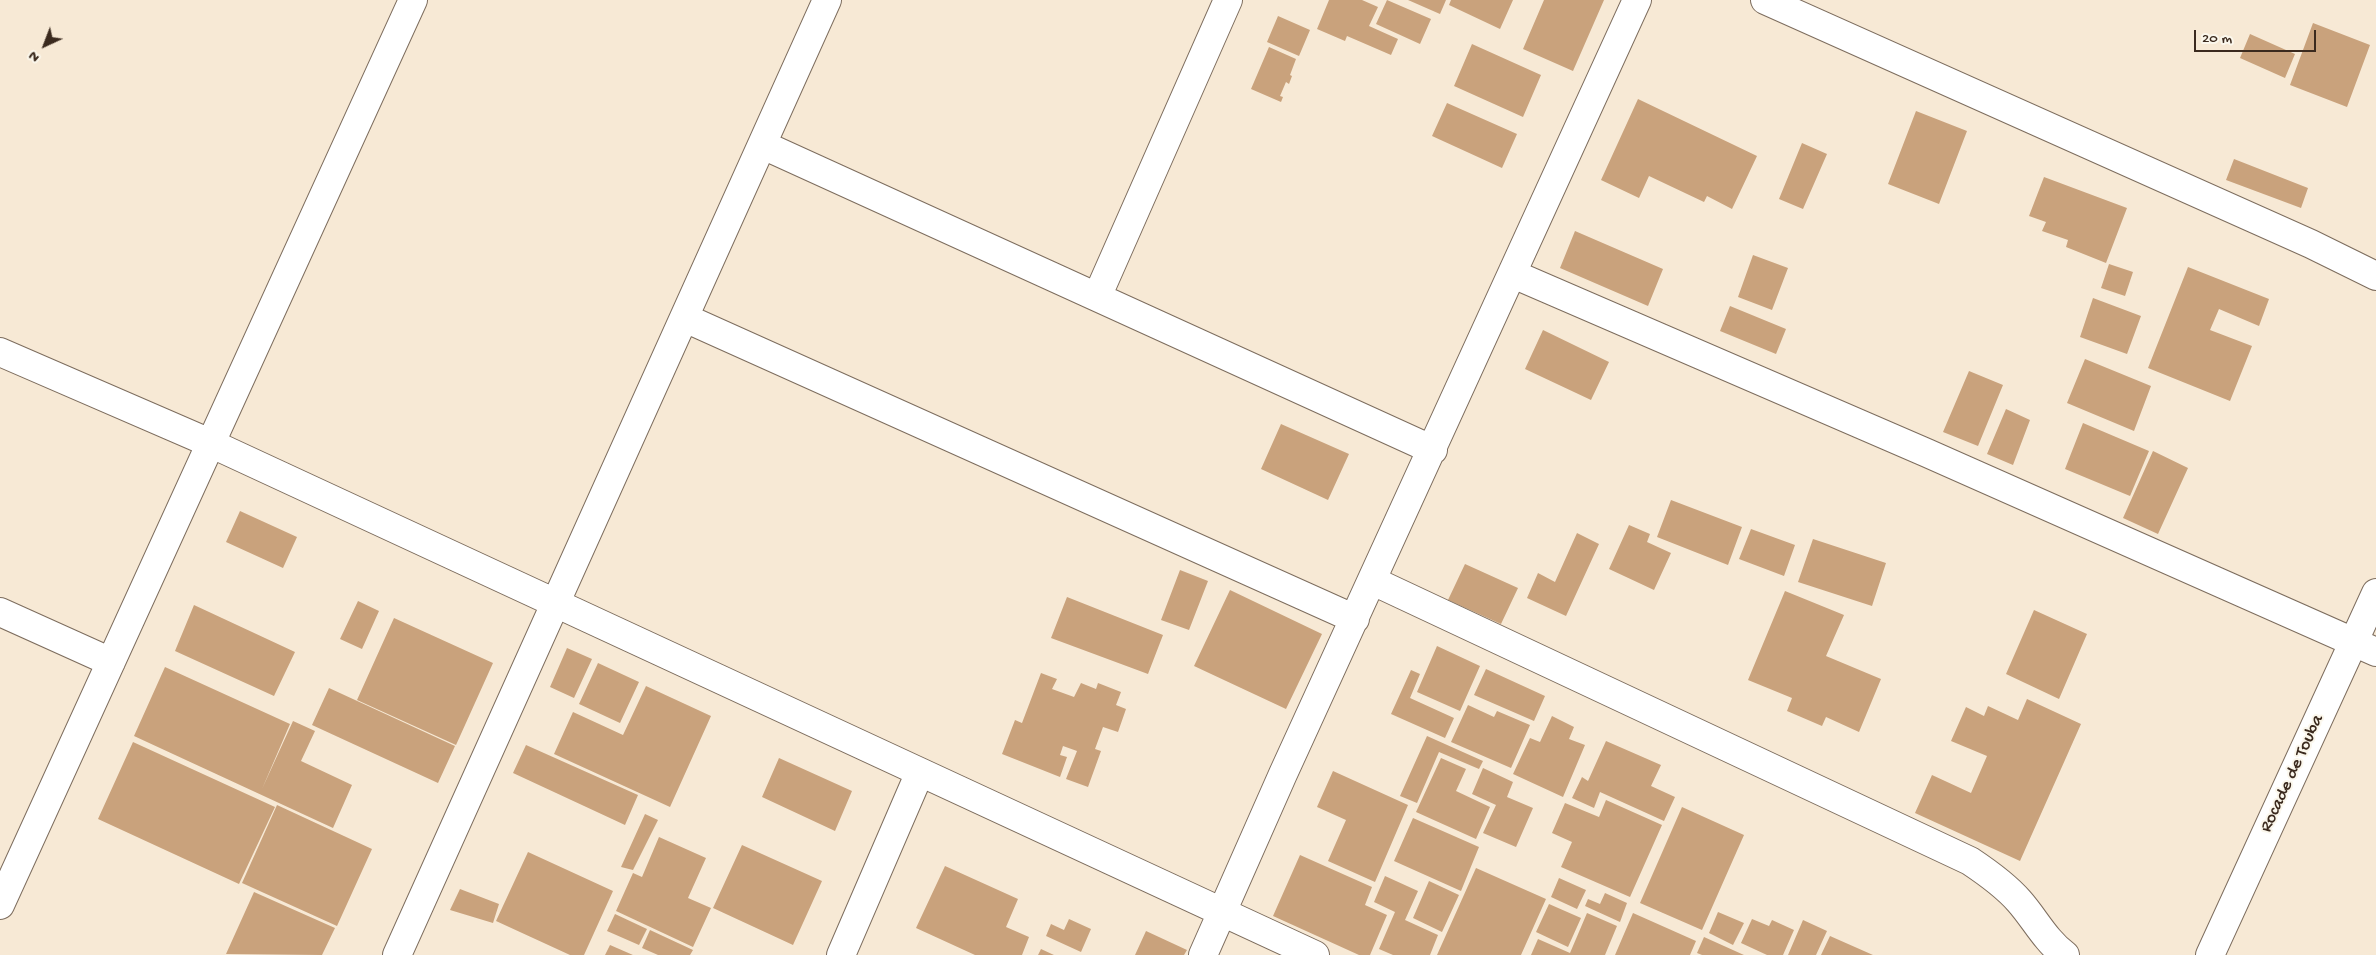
<!DOCTYPE html>
<html>
<head>
<meta charset="utf-8">
<style>
	body { margin:0 }
	#map { position:relative; width:2376px; height:955px; overflow:hidden; background:#f7e9d5; font-family:"Gochi Hand",sans-serif }
	canvas { display:block }
	.north { position:absolute; left:20px; top:20px; width:50px; height:50px; -webkit-text-stroke:4px #fbf7ec; paint-order:stroke; rotate:223deg; font-size:14px; font-weight:700; line-height:20px; text-align:center; color:#3b2a1e }
	.north::after { content:''; display:block; margin:auto; width:18px; height:22px; background:#3b2a1e; clip-path:polygon(50% 0,100% 100%,50% 72%,0 100%) }
	.scale { position:absolute; left:2194px; top:30px; width:122px; height:22px; box-sizing:border-box; border:2px solid #3b2a1e; border-top:0; padding-left:6px; font-size:15px; line-height:18px; white-space:nowrap; color:#3b2a1e; -webkit-text-stroke:4px #fbf7ec; paint-order:stroke }
</style>
</head>
<body>
<div id="map">
<canvas width="2376" height="955"></canvas>
<div class="north">N</div>
<div class="scale">20 m</div>
</div>
<script>
const context = document.querySelector('canvas').getContext('2d');
context.lineJoin = 'round';
function fill(path, color) { context.fillStyle = color; context.fill(path, 'evenodd'); }
function strokePath(path, color, width, dash) { context.strokeStyle = color; context.lineWidth = width; context.lineCap = dash ? 'butt' : 'round'; context.setLineDash(dash || []); context.stroke(path); }
function drawText(font, color, halo, rows, align = 'center') {
  context.font = font + ' "Gochi Hand",sans-serif'; context.lineWidth = 4; context.setLineDash([]); context.textBaseline = 'middle'; context.strokeStyle = halo; context.fillStyle = color; for (const [text, x, y, turn = 0] of rows) {
    context.save(); context.translate(x, y); context.rotate((+turn || 0) * Math.PI / 180); context.textAlign = isNaN(turn) ? turn : align; if (halo) context.strokeText(text, 0, 0); context.fillText(text, 0, 0); context.restore();
  }
}
fill(new Path2D(`
	M1329,0H1362L1378,7L1369,26L1398,39L1391,55L1347,36L1345,41L1317,29Z
	M1387,0L1431,19L1420,44L1376,24Z
	M1408,0H1446L1440,14Z
	M1451,0H1513L1500,29L1449,5Z
	M1544,0H1604L1573,71L1523,49Z
	M1278,16L1310,30L1299,56L1267,42Z
	M2313,23L2370,45L2347,107L2290,85Z
	M2250,34L2295,54L2285,78L2240,58Z
	M1472,44L1541,75L1523,117L1454,86Z
	M1269,47L1296,59L1290,75L1292,76L1289,84L1286,82L1280,96L1283,97L1281,102L1251,89Z
	M1638,99L1757,156L1732,209L1707,196L1704,202L1649,176L1639,198L1601,180Z
	M1447,103L1517,134L1502,168L1432,136Z
	M1916,111L1967,131L1939,204L1888,184Z
	M1802,143L1827,154L1803,209L1779,199Z
	M2234,159L2308,188L2301,208L2226,180Z
	M2044,177L2127,208L2106,263L2066,247L2068,240L2042,231L2046,222L2029,216Z
	M1575,231L1663,269L1648,306L1560,268Z
	M1753,255L1788,268L1772,310L1738,297Z
	M2109,264L2133,272L2125,296L2101,288Z
	M2188,267L2269,299L2259,326L2219,309L2210,330L2252,346L2230,401L2148,368Z
	M2093,298L2141,316L2127,354L2080,337Z
	M1730,306L1786,329L1776,354L1720,331Z
	M1543,330L1609,362L1591,400L1525,369Z
	M2085,359L2151,386L2134,431L2067,403Z
	M1969,371L2003,385L1978,446L1943,432Z
	M2006,409L2030,420L2013,465L1987,454Z
	M2083,423L2149,451L2130,496L2065,469Z
	M1281,424L1349,454L1328,500L1261,469Z
	M2153,451L2188,468L2158,534L2123,518Z
	M1671,500L1742,527L1728,565L1657,537Z
	M240,511L297,537L283,568L226,542Z
	M1629,525L1650,534L1647,542L1671,553L1654,590L1609,569Z
	M1751,529L1795,545L1784,576L1739,559Z
	M1577,533L1599,544L1566,616L1527,598L1538,573L1555,582Z
	M1813,539L1886,563L1872,606L1798,582Z
	M1465,564L1518,588L1501,624L1448,600Z
	M1180,570L1208,581L1189,630L1161,620Z
	M1230,590L1322,634L1286,709L1194,666Z
	M1785,591L1844,615L1826,656L1881,679L1859,732L1826,717L1822,726L1787,711L1792,698L1748,680Z
	M1067,597L1163,635L1148,674L1051,638Z
	M358,601L379,611L362,649L340,639Z
	M194,605L295,652L274,696L175,651Z
	M2034,610L2087,634L2059,699L2006,674Z
	M394,618L493,663L456,745L357,700Z
	M1437,646L1480,666L1460,711L1417,692Z
	M567,648L592,659L574,698L550,687Z
	M598,663L639,682L620,723L579,704Z
	M165,667L290,724L262,789L293,721L315,731L301,761L352,785L333,828L134,736Z
	M1486,669L1545,696L1534,721L1474,695Z
	M1411,670L1420,674L1410,698L1454,718L1445,738L1391,714Z
	M1041,673L1057,679L1052,689L1074,697L1081,683L1096,689L1098,683L1121,692L1116,705L1126,709L1118,732L1103,727L1095,749L1101,751L1088,787L1066,779L1077,751L1063,746L1060,755L1067,757L1060,777L1002,754L1015,720L1022,723Z
	M646,686L711,716L670,807L554,754L573,712L623,735Z
	M329,688L455,746L438,783L312,725Z
	M2027,699L2081,724L2020,861L1915,813L1932,775L1971,793L1987,756L1951,741L1966,707L1984,716L1988,706L2018,720Z
	M1468,705L1494,717L1497,711L1530,725L1511,768L1451,742Z
	M1552,716L1574,727L1569,739L1585,745L1563,797L1513,774L1530,738L1540,742Z
	M1427,736L1483,761L1479,769L1439,752L1417,803L1400,796Z
	M1606,741L1661,765L1651,786L1675,797L1664,821L1600,792L1594,808L1572,798L1582,777L1588,781Z
	M133,742L275,807L239,884L98,819Z
	M526,745L638,795L625,825L513,773Z
	M779,758L852,791L835,831L762,797Z
	M1441,758L1466,769L1456,791L1490,807L1476,839L1416,812Z
	M1483,768L1513,782L1507,797L1533,808L1516,847L1483,833L1496,805L1472,794Z
	M1333,771L1408,805L1375,882L1328,861L1346,820L1317,807Z
	M1606,800L1662,825L1630,897L1561,867L1572,842L1552,833L1565,803L1599,817Z
	M277,805L372,849L337,926L242,883Z
	M1682,807L1744,835L1702,930L1640,903Z
	M645,814L658,820L633,870L621,867Z
	M1413,818L1479,847L1461,891L1394,861Z
	M659,837L706,858L688,898L711,908L693,947L616,911L633,873L642,877Z
	M742,845L822,881L793,945L713,908Z
	M528,852L613,891L584,955H570L496,921Z
	M1300,855L1372,887L1365,905L1387,915L1370,955H1359L1273,916Z
	M945,866L1018,899L1006,927L1029,937L1022,955H975L916,928Z
	M1476,868L1546,899L1521,955H1437Z
	M1385,876L1418,891L1405,920L1438,935L1430,955H1393L1379,949L1395,912L1374,902Z
	M1559,878L1586,890L1577,909L1551,897Z
	M1429,881L1459,895L1442,932L1413,918Z
	M460,889L499,904L493,923L450,910Z
	M254,892L335,928L322,955L226,954Z
	M1605,893L1627,903L1620,922L1585,906L1588,899L1600,904Z
	M1549,904L1581,918L1568,947L1536,932Z
	M1718,912L1744,923L1733,945L1709,933Z
	M1587,913L1617,926L1605,955H1531L1538,939L1570,953Z
	M1633,913L1696,941L1690,955H1615Z
	M615,914L647,929L639,945L607,931Z
	M1069,919L1091,929L1081,952L1046,936L1051,924L1064,930Z
	M1752,919L1769,926L1772,920L1794,930L1783,955H1767L1741,943Z
	M1803,920L1827,931L1816,955H1788Z
	M650,930L693,950L690,955H658L642,948Z
	M1146,931L1187,950L1184,955H1135Z
	M1830,936L1873,955H1821Z
	M1704,937L1744,955H1702L1697,953Z
	M610,945L633,955H605Z
	M1041,949L1054,955H1038Z`), '#c9a27c');
const minor = new Path2D(`
	M1765,0L2311,244L2376,276
	M763,145L1433,450
	M1513,274L1927,453L2376,652
	M1097,297L1228,0
	M685,318L1355,619
	M0,352L210,443L1315,955
	M1373,581L1970,861C1988,873 2005,885 2019,901C2035,919 2045,940 2065,955
	M0,612L111,662
	M0,905L413,0
	M397,955L827,0
	M841,955L920,772
	M1203,955L1283,774L1637,0`);
const major = new Path2D(`
	M2210,955L2376,593`);
strokePath(minor, '#7d6d5e', 30);
strokePath(major, '#7d6d5e', 30);
strokePath(minor, '#fff', 28);
strokePath(major, '#fff', 28);
drawText('18px', '#3b2a1e', '#fbf7ec', [
	["Rocade de Touba",2293,774,-65]
]);
</script>
</body>
</html>
